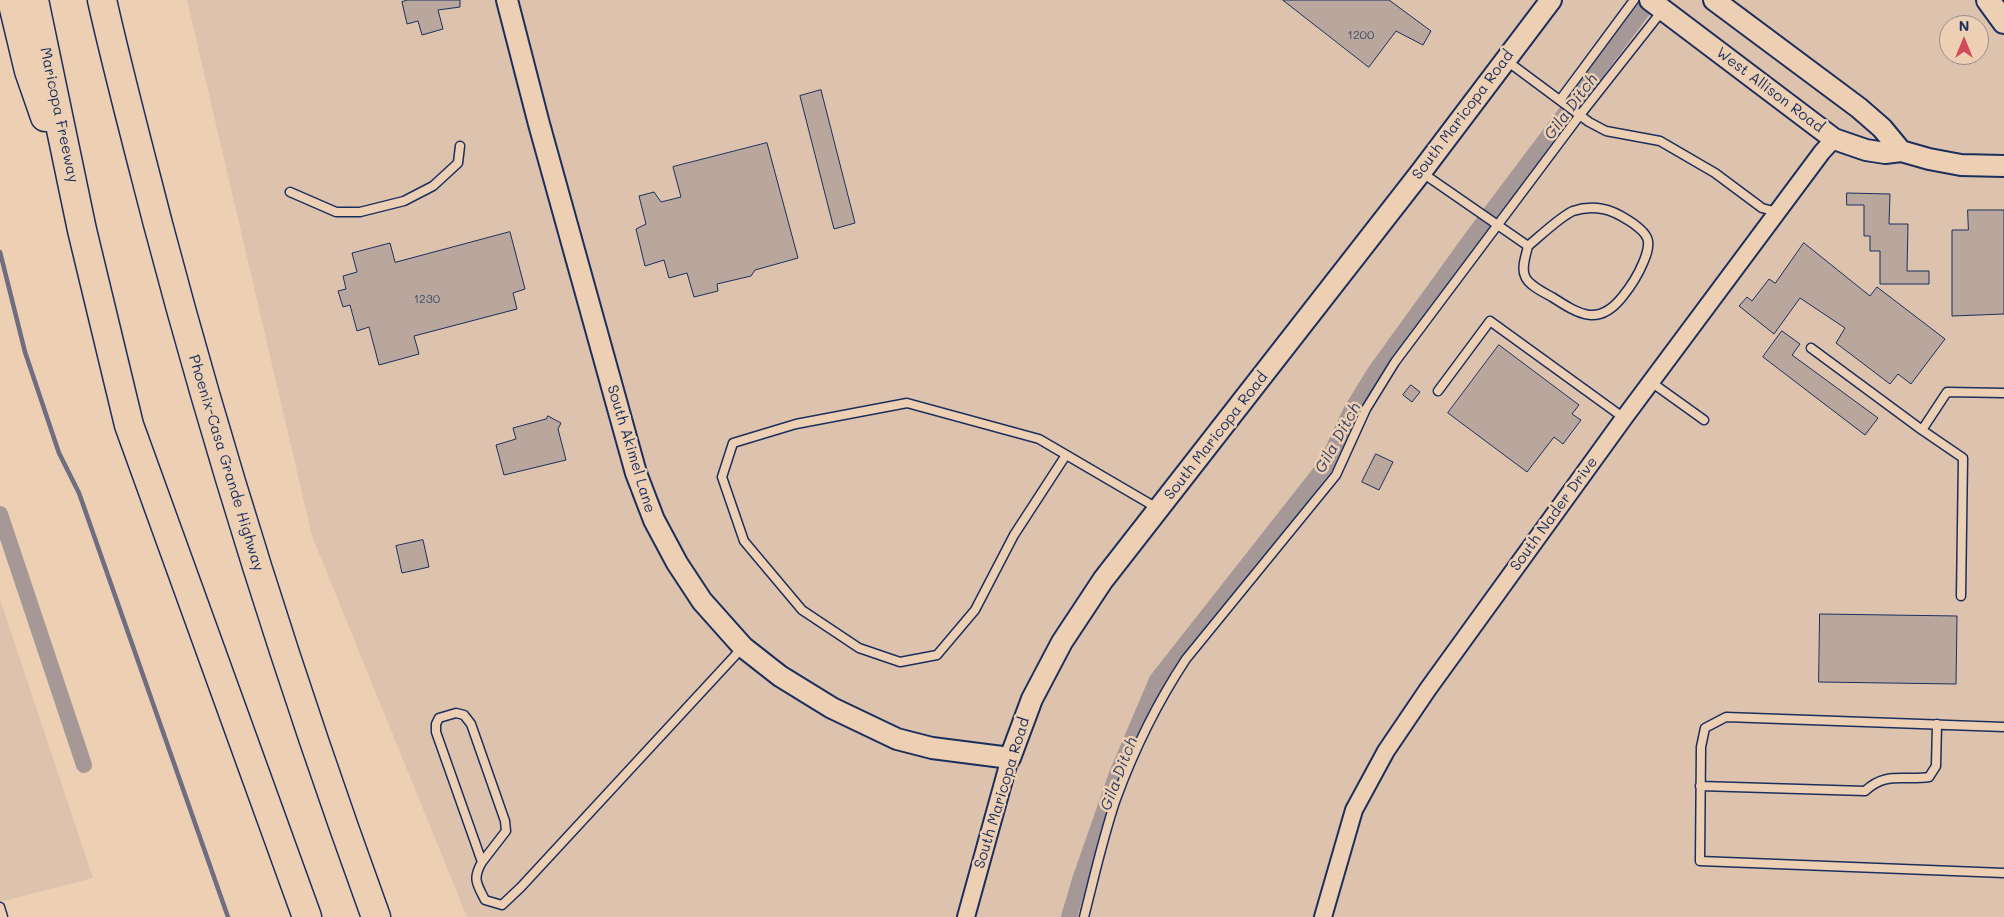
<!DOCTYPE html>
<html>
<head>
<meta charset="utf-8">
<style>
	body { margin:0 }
	#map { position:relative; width:2004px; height:917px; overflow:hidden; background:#edcfb3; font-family:Mali,sans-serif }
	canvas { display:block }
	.north { position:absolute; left:1939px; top:15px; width:50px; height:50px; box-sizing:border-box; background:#edcfb3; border:1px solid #998f91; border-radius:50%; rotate:0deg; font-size:14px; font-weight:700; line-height:20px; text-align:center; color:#1b2f5e }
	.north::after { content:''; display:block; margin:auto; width:18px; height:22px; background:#d1495b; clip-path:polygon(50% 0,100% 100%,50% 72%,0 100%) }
</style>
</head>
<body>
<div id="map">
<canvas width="2004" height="917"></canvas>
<div class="north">N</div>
</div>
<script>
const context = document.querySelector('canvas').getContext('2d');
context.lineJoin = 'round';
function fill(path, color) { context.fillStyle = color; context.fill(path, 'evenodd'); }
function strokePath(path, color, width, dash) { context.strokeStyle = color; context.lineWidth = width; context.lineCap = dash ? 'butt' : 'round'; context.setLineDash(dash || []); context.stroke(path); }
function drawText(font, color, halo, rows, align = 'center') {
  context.font = font + ' Mali,sans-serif'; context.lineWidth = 5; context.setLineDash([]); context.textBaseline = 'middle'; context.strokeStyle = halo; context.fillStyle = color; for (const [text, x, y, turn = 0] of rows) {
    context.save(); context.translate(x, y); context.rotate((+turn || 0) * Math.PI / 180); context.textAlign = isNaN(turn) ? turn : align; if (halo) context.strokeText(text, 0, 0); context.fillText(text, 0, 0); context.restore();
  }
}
fill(new Path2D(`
	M187,0H2004V917H467L312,536ZM1949,25H1979V55H1949Z
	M0,599L93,878L0,902Z`), '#ddc3ad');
strokePath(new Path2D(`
	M0,252L25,352L59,453L79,493L228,917`), '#6e6e80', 4.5);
strokePath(new Path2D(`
	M0,514L84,765
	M1069,917L1080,880L1117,774L1157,680L1326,465L1351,411L1375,372L1474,235L1643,10`), '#a59896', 16);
const building = new Path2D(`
	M408,0H460V7L438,10L443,29L422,35L418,21L407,24L402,2Z
	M1283,0H1389L1431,31L1423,45L1396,31L1369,67Z
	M821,90L855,223L834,229L800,96Z
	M767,143L798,258L755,270L751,276L717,284L718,291L694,297L687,273L669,278L664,260L645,266L636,229L646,224L639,196L654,192L661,202L681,197L673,167Z
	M1847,193L1890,194L1889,224H1908L1907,271H1929V284H1880V251H1870V236H1864V205H1847Z
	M1968,210H2004V314L1952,316V230H1968Z
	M510,232L525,289L513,293L517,309L414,336L419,354L379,365L369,327L357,331L350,305L343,307L338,291L346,289L343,276L357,272L352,253L390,243L395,262Z
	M1804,243L1870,296L1877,287L1945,339L1911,384L1898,374L1890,384L1836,343L1845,328L1800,298L1774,334L1739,306L1747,297L1752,301L1769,279L1775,283Z
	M1782,331L1800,344L1792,355L1878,418L1865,435L1763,357Z
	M1499,345L1579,405L1572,414L1581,420L1563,444L1554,437L1527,472L1448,413Z
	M1411,385L1420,392L1412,402L1403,395Z
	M548,416L561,423L558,429L566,460L504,475L496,445L516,439L513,428L546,419Z
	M1376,454L1393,462L1379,490L1362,482Z
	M423,540L429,567L402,573L396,546Z
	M1820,614L1957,616L1956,684L1819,682Z`);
fill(building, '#b9a79e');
strokePath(building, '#1b2f5e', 1);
const service = new Path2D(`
	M1507,61L1589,122L1606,131L1660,141L1715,173L1762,208L1777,212
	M1560,100L1634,0
	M1421,172L1528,246C1539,237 1561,216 1573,211C1582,208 1593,207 1603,209C1615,211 1646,228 1648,241C1649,249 1646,256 1643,263C1638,275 1631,286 1623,296C1599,327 1580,315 1552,297C1543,292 1528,285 1525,276C1521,267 1526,256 1528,246
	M290,192L336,212H360L404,201L433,186L458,163L460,146
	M1811,348L1922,430L1947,392L2004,393
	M1651,382L1704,420
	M1438,391L1490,321L1624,418
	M1922,430L1963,458L1961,596
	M1066,455L1014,535L975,610L937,655L900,662L859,648L802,610L744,541L722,477L733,443L796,424L907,403L1039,439L1157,508
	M2004,727L1726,717L1705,728L1701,747L1700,861L2004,873
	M1700,786L1865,791C1886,771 1903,781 1929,777L1936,766L1937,724
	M482,862L506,831L505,821L471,724L464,715L456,713L439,718L436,724V732L482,862C472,879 477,884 485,900L502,905L521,887L743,647
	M0,907L3,917
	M1084,917C1094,878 1103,837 1116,799C1134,750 1157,703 1186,659L1336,475L1366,409L1395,362L1580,115L1662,11`);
const minor = new Path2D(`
	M966,917L1010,758
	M1323,917L1354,810L1386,751L1428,689L1624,418L1822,152L1834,139`);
const tertiary = new Path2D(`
	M507,0L539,124L636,473L654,520L677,563L702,601L743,647L780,676L832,708L897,739L932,748L1010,758L1032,699L1062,642L1103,580L1421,172L1551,0
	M1650,0L1834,139L1866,150L1885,153L1901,151L1929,159L1961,165L2004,166
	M1714,0L1859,108L1882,128L1901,151`);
const secondary = new Path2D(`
	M1988,0L2004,22`);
const motorway = new Path2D(`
	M12,0L29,71L45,117
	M34,0L82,230L129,425L307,917
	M102,0C119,75 139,150 158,224C220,459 293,689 376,917`);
strokePath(service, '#1b2f5e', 11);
strokePath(minor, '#1b2f5e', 20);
strokePath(tertiary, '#1b2f5e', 24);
strokePath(secondary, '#1b2f5e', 26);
strokePath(motorway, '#1b2f5e', 31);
strokePath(service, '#edcfb3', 8);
strokePath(minor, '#edcfb3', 16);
strokePath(tertiary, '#edcfb3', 20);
strokePath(secondary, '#edcfb3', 22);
strokePath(motorway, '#edcfb3', 28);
drawText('12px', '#424d6e', null, [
	["1200",1361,35],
	["1230",427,299]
]);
drawText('15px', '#1b2f5e', '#edcfb3', [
	["West Allison Road",1770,90,37],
	["Maricopa Freeway",59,115,78],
	["South Maricopa Road",1463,115,-53],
	["South Maricopa Road",1216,436,-52],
	["South Akimel Lane",631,449,73],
	["Phoenix-Casa Grande Highway",226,463,73],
	["South Nader Drive",1554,514,-54],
	["South Maricopa Road",1002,793,-73]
]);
drawText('italic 16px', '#303f66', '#edcfb3', [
	["Gila Ditch",1571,107,-53],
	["Gila Ditch",1338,438,-61],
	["Gila Ditch",1119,774,-69]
]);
</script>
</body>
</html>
